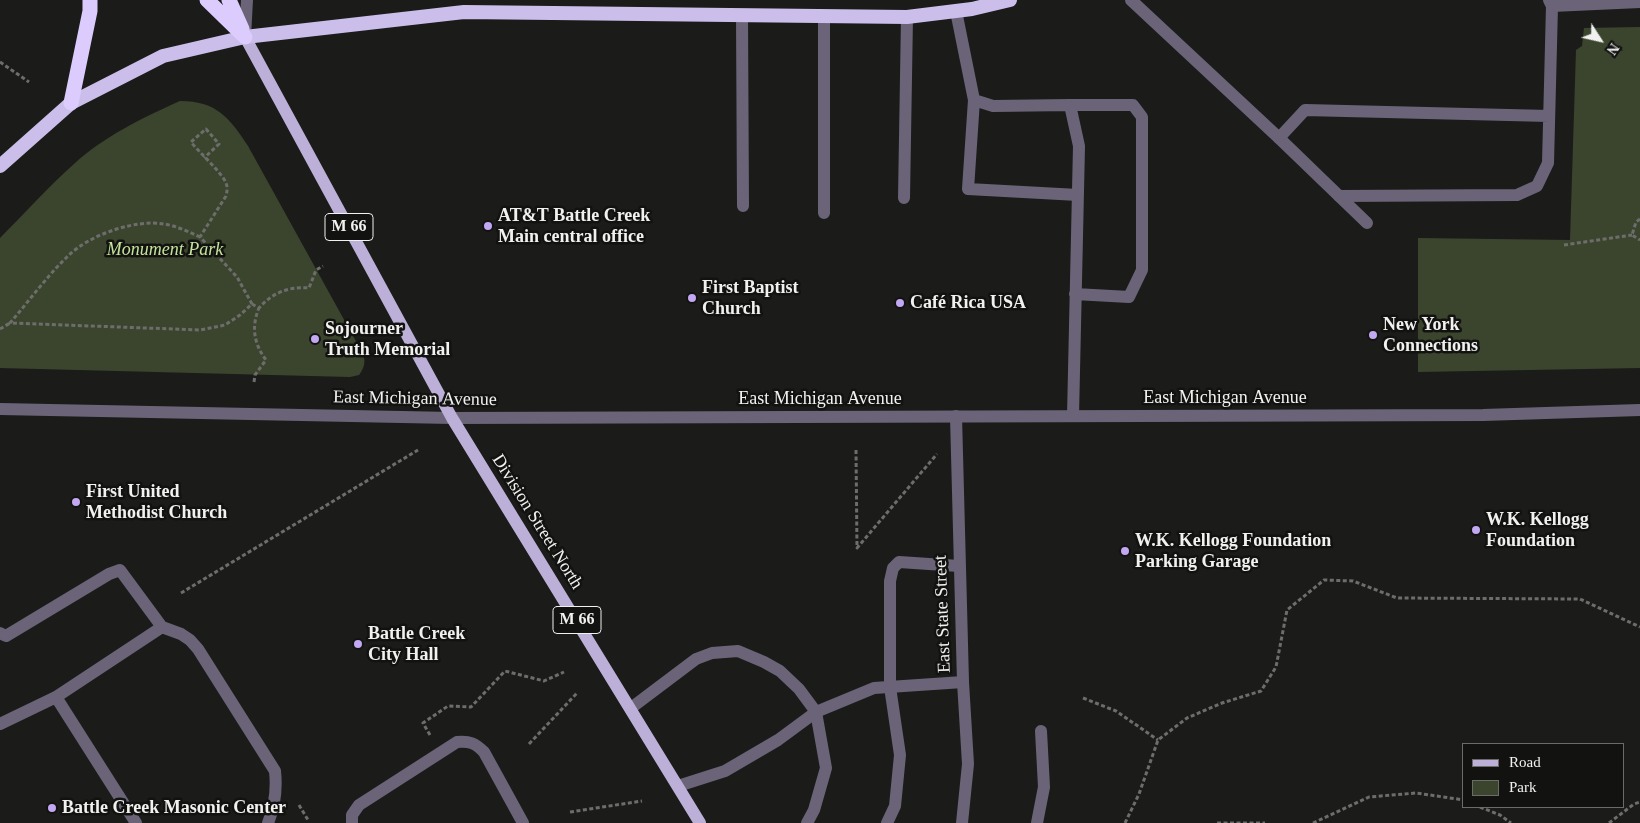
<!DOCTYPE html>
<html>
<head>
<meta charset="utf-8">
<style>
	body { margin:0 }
	#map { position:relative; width:1640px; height:823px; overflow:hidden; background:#1b1c1a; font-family:"Times New Roman",serif }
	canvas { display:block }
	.legend { position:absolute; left:1462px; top:743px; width:162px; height:65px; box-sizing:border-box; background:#121311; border:1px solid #6b6c6a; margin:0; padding:6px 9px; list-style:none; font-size:15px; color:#f1f1f0 }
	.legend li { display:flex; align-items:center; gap:10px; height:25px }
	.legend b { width:25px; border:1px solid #6b6c6a }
	.north { position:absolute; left:1575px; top:15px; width:50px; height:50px; -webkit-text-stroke:4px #121311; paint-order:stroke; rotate:125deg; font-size:14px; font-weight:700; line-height:20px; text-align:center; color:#f1f1f0 }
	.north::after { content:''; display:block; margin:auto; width:18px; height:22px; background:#f1f1f0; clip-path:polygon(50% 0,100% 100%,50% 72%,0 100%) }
</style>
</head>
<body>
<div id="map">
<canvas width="1640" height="823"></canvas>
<ul class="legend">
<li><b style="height:6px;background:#bcafd8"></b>Road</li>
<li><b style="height:14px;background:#3b452d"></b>Park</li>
</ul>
<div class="north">N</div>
</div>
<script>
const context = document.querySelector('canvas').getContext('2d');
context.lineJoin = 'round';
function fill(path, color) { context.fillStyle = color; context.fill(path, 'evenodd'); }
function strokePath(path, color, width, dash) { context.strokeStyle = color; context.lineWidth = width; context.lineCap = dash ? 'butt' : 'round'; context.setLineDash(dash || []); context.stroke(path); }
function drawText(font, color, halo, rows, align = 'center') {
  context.font = font + ' "Times New Roman",serif'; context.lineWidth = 5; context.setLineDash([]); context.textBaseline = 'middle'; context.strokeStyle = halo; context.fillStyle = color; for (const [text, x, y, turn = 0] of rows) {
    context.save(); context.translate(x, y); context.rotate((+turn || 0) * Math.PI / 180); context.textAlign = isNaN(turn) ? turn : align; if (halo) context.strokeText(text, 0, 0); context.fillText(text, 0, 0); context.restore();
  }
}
fill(new Path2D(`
	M1640,27V368L1418,372V238L1570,240L1576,50L1582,46L1584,28Z
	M180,101C216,101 229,117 248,146L363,354C366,362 364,368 359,375L350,377L0,368V238C25,213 48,187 74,164C103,137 144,117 180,101Z`), '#3b452d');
strokePath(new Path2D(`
	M0,62L29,82
	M1640,219L1636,222L1632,235L1640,240
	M200,237C189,232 177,226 164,224C135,219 89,235 68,256C47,276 29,301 10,323L200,330L225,325L240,315L252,304L237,277L200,237L226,196C227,191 228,188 226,183C223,174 198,151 191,142L206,129L219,144L204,158
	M1564,245L1632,235
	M252,304L259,308C272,293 289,286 309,288L316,270L323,266
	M0,329L10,323
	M254,382L255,375L266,360C254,344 251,327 259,308
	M856,450L857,548L937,454
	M181,593L418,450
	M1083,698L1116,711L1158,740
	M430,735L423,723L448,706L471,707L505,671L544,681L564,672
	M529,744L577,693
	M299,805L308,820
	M1480,807L1500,815L1511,823
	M570,812L642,801
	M1125,823L1139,794L1158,740L1187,718L1222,703L1261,691L1276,667L1287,610L1324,580L1353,581L1397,598L1580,599L1640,627
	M1217,823H1265
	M1313,823L1369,797L1416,793L1464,800
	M1609,823L1634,804L1640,802`), '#6d6e6c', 3, [4, 2.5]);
strokePath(new Path2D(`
	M956,11L974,100L993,106L1070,105L1079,146L1073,416
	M742,15L743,206
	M974,100L968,189L1078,195
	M1070,105H1133L1142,117V270L1129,297L1075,294
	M1279,138L1305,110L1549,116
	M1339,196L1517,195L1537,186L1548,163L1552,6
	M904,198L907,17
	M824,213V16
	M0,633L6,636L109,574L120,570L162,627L181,634L190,640L198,649L275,771C277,790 275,806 268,823
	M56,697L136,823
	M631,708L696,659L712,653L738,651L764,662L780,671L799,689L816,712L826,768L814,810L807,823
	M0,724L56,697L162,627
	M352,823V815L359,805L457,742C470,741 475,743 484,752L523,823
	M887,823L895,806L900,755L890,687V581L893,568L899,562L959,566
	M962,823L968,764L963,682
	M1037,823L1044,787L1041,731`), '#6b6478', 12);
strokePath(new Path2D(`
	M1131,0L1279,138L1367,223
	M1549,0L1552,6L1640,2
	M245,37L247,0
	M678,786L725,771L778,740L816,712L874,688L963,682L956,416`), '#6b6478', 12);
strokePath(new Path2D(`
	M0,409L452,418L1483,415L1640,410`), '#6b6478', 12);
strokePath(new Path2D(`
	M245,37L452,418L700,823`), '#bcafd8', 12);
strokePath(new Path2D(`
	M0,166L71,103L163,56L245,37L464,12L907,17L972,9L1010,0`), '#ccbeeb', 14);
strokePath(new Path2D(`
	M207,0L245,37
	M229,0L242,29
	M71,103L90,11V0`), '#dcccfe', 15);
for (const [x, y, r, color] of [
	[488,226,5,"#c2a8f3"],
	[692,298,5,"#c2a8f3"],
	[900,303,5,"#c2a8f3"],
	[1373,335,5,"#c2a8f3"],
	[315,339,5,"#c2a8f3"],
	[76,502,5,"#c2a8f3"],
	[1476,530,5,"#c2a8f3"],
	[1125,551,5,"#c2a8f3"],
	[358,644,5,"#c2a8f3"],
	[52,808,5,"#c2a8f3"]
]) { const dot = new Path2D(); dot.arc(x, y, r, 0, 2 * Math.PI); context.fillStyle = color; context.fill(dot); strokePath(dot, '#121311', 2); }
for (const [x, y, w] of [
	[349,227,48],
	[577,620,48]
]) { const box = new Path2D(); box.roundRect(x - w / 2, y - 13.5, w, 27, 4); context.fillStyle = '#121311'; context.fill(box); strokePath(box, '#f1f1f0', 1); }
drawText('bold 16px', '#f1f1f0', null, [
	["M 66",349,227],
	["M 66",577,620]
]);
drawText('bold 18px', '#f1f1f0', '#121311', [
	["AT&T Battle Creek",498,216],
	["Main central office",498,237],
	["First Baptist",702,288],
	["Church",702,309],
	["Café Rica USA",910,303],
	["New York",1383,325],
	["Connections",1383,346],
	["Sojourner",325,329],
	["Truth Memorial",325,350],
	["First United",86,492],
	["Methodist Church",86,513],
	["W.K. Kellogg",1486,520],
	["Foundation",1486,541],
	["W.K. Kellogg Foundation",1135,541],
	["Parking Garage",1135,562],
	["Battle Creek",368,634],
	["City Hall",368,655],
	["Battle Creek Masonic Center",62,808]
], 'left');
drawText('italic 18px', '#c5e39b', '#121311', [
	["Monument Park",165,250]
]);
drawText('18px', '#f1f1f0', '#121311', [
	["East Michigan Avenue",1225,398],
	["East Michigan Avenue",415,399,1],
	["East Michigan Avenue",820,399],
	["Division Street North",537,522,58],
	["East State Street",943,614,-92]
]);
</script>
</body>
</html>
